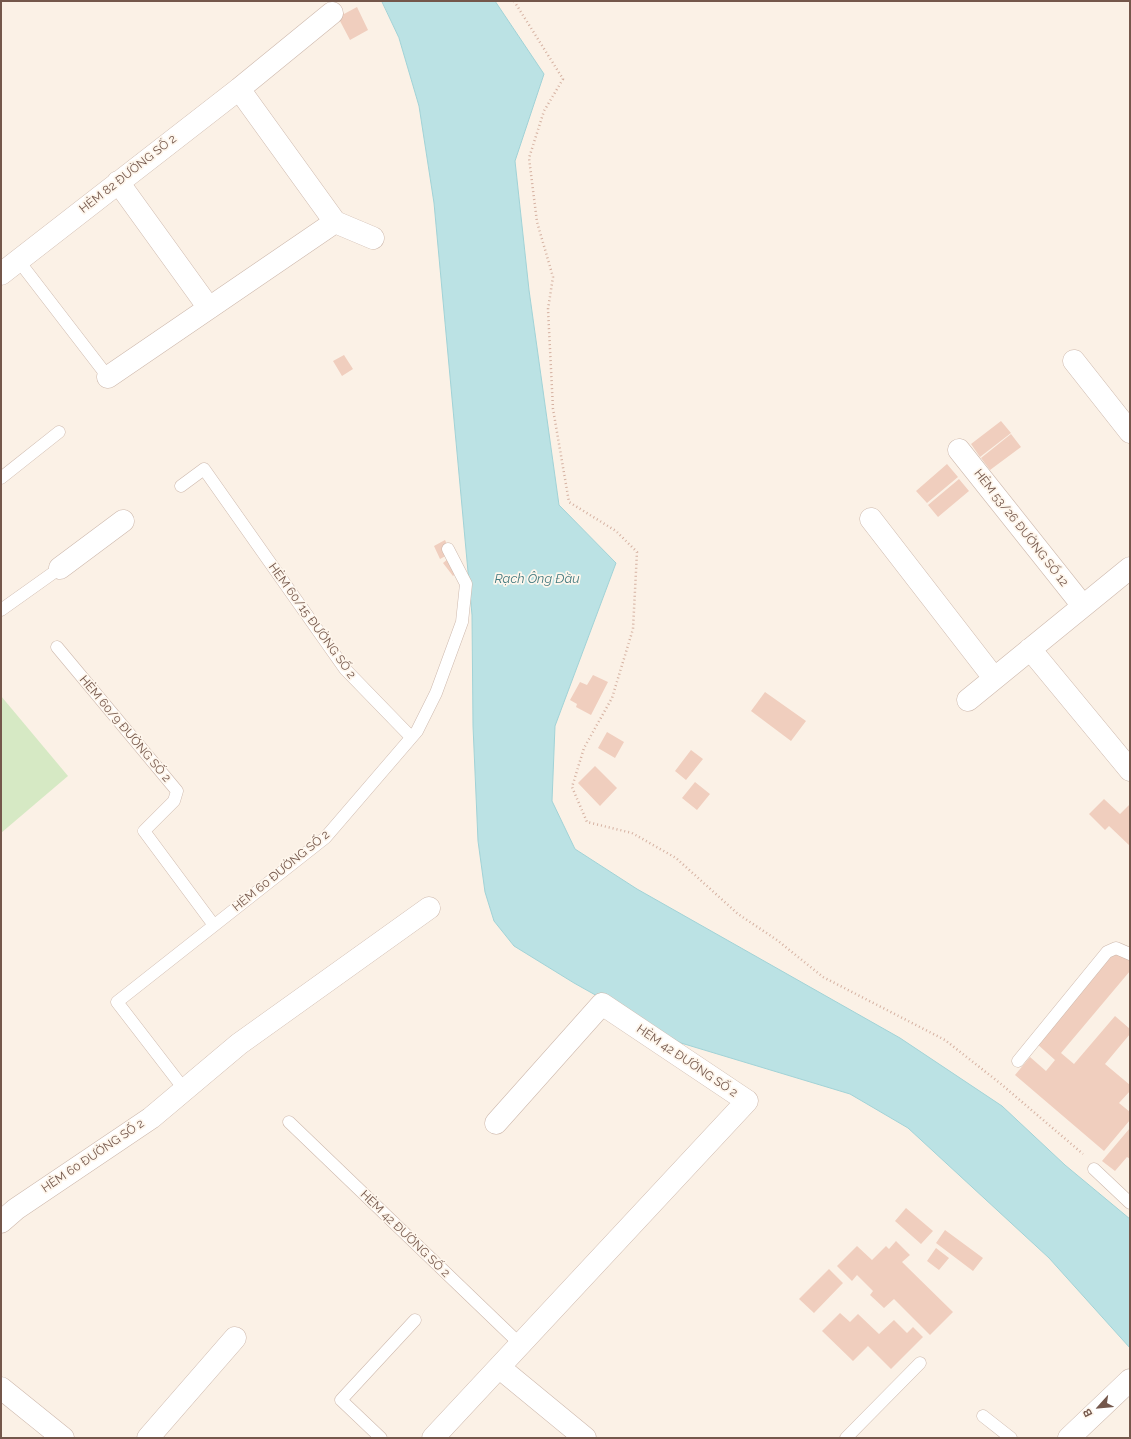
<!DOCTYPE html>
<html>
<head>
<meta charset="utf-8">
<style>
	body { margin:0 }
	#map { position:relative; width:1131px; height:1439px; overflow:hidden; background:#fbf1e6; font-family:Raleway,sans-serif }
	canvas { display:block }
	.frame { position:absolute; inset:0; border:2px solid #74574b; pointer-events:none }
	.north { position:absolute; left:1079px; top:1387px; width:40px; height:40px; -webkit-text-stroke:3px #fef6ec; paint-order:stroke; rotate:243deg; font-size:11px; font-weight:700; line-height:16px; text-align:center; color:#74574b }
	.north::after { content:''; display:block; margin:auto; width:14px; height:18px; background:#74574b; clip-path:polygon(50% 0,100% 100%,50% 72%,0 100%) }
</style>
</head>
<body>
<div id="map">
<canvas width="1131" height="1439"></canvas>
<div class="frame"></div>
<div class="north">B</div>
</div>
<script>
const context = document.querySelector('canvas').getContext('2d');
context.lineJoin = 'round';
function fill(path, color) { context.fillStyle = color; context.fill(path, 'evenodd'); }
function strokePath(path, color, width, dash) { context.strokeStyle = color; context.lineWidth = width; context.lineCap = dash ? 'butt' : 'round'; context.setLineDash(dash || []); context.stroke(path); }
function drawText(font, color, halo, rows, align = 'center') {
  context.font = font + ' Raleway,sans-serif'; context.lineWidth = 3.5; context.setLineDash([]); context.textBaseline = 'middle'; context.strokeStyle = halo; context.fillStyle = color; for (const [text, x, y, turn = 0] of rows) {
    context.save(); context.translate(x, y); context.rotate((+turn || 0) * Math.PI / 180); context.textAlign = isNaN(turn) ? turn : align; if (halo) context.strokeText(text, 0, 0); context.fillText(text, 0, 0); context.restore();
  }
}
fill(new Path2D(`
	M1,696L68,776L1,833Z`), '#d6e9c4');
const water = new Path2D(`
	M382,1H495L544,74L515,161L529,290L559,505L616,563L555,726L552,801L575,849L637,889L900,1038L1002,1106L1065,1165L1130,1219V1348L1049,1258L908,1128L850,1094L681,1043L574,983L514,946L494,921L485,892L478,841L473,726L472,615L434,203L419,106L399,38Z`);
fill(water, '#bbe2e4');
strokePath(water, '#a1d2d6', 1);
fill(new Path2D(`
	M357,7L368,30L350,40L340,21L321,32L341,8L344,14Z
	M344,355L353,369L342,376L333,361Z
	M1001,421L1011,433L980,457L971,444Z
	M1011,434L1021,447L990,470L981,458Z
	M947,464L958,477L927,503L916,491Z
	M959,479L969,491L938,517L928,505Z
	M445,540L451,553L440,559L434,546Z
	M454,554L464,567L453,576L443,563Z
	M593,675L608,682L591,715L576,707L577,704L570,700L580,682L587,685Z
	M765,692L806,721L791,741L751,711Z
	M607,732L624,742L615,758L598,748Z
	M691,750L703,759L686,780L675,771Z
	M595,766L617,788L600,806L578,783Z
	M695,782L710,794L697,810L682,798Z
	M1104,799L1120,814L1130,804V846L1109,826L1105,830L1089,814Z
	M1115,948L1130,960V971L1061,1053L1074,1064L1115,1016L1130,1029V1034L1105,1064L1130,1085V1091L1119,1103L1130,1112V1120L1104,1151L1015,1075L1030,1057L1046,1071L1055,1060L1036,1043Z
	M1130,1128V1159L1127,1157L1115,1171L1102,1161Z
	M906,1208L933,1231L921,1244L895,1221Z
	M945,1230L983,1258L973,1271L936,1243Z
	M896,1241L910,1255L902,1262L953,1312L930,1335L894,1299L884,1308L870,1295L873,1291L857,1275L852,1281L837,1266L857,1246L872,1260L886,1246L889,1249Z
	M936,1248L949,1258L939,1270L927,1261Z
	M829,1269L843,1283L814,1313L799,1299Z
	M840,1313L850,1322L858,1314L879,1334L894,1320L907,1333L913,1327L923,1337L891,1369L868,1346L853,1361L822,1331Z`), '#f0cebe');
const service = new Path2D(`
	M18,260L108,377
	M1,478L59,432
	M181,486L204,469L345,669L411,737
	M1,610L60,568
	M57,647L177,791L174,801L144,831L213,924
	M1018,1061L1107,952L1116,948L1130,954
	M184,1089L117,1002L325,838L417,731L436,693L462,622L466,584L448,549
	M289,1122L521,1345
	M1094,1169L1130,1203
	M983,1416L1011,1438
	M381,1438L341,1400L415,1320
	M846,1438L920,1363`);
const minor = new Path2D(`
	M239,89L335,222
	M118,182L209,308
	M1,274L239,89L332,13
	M1074,361L1130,432
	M108,377L335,222L373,238
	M959,450L1083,606
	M871,519L994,678
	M60,568L123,521
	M1030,649L1130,770
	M968,700L1130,568
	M1,1222L16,1209L151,1118L239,1044L429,908
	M500,1368L585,1438
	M1,1388L63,1438
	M148,1438L235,1338
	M433,1438L747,1101L602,1004L496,1123
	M1069,1438L1130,1380`);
strokePath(service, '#cdb8ac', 13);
strokePath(minor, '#cdb8ac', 23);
strokePath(new Path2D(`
	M514,1L563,79L544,111L529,158L537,222L553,277L548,309L553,409L569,502L616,531L637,552L633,629L612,698L584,748L572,787L587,822L632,833L676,858L738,914L777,940L823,977L945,1040L1001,1084L1083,1154`), '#d5b1a1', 2.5, [1, 3]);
strokePath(service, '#fff', 12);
strokePath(minor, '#fff', 22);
drawText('12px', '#74574b', '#fef6ec', [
	["HẺM 82 ĐƯỜNG SỐ 2",128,174,-38],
	["HẺM 53/26 ĐƯỜNG SỐ 12",1021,528,52],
	["HẺM 60/15 ĐƯỜNG SỐ 2",312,621,54],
	["HẺM 60/9 ĐƯỜNG SỐ 2",125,729,50],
	["HẺM 60 ĐƯỜNG SỐ 2",281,871,-39],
	["HẺM 42 ĐƯỜNG SỐ 2",687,1061,34],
	["HẺM 60 ĐƯỜNG SỐ 2",93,1156,-34],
	["HẺM 42 ĐƯỜNG SỐ 2",405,1234,44]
]);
drawText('italic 13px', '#437a7f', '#fef6ec', [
	["Rạch Ông Đầu",537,579]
]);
</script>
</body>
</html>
